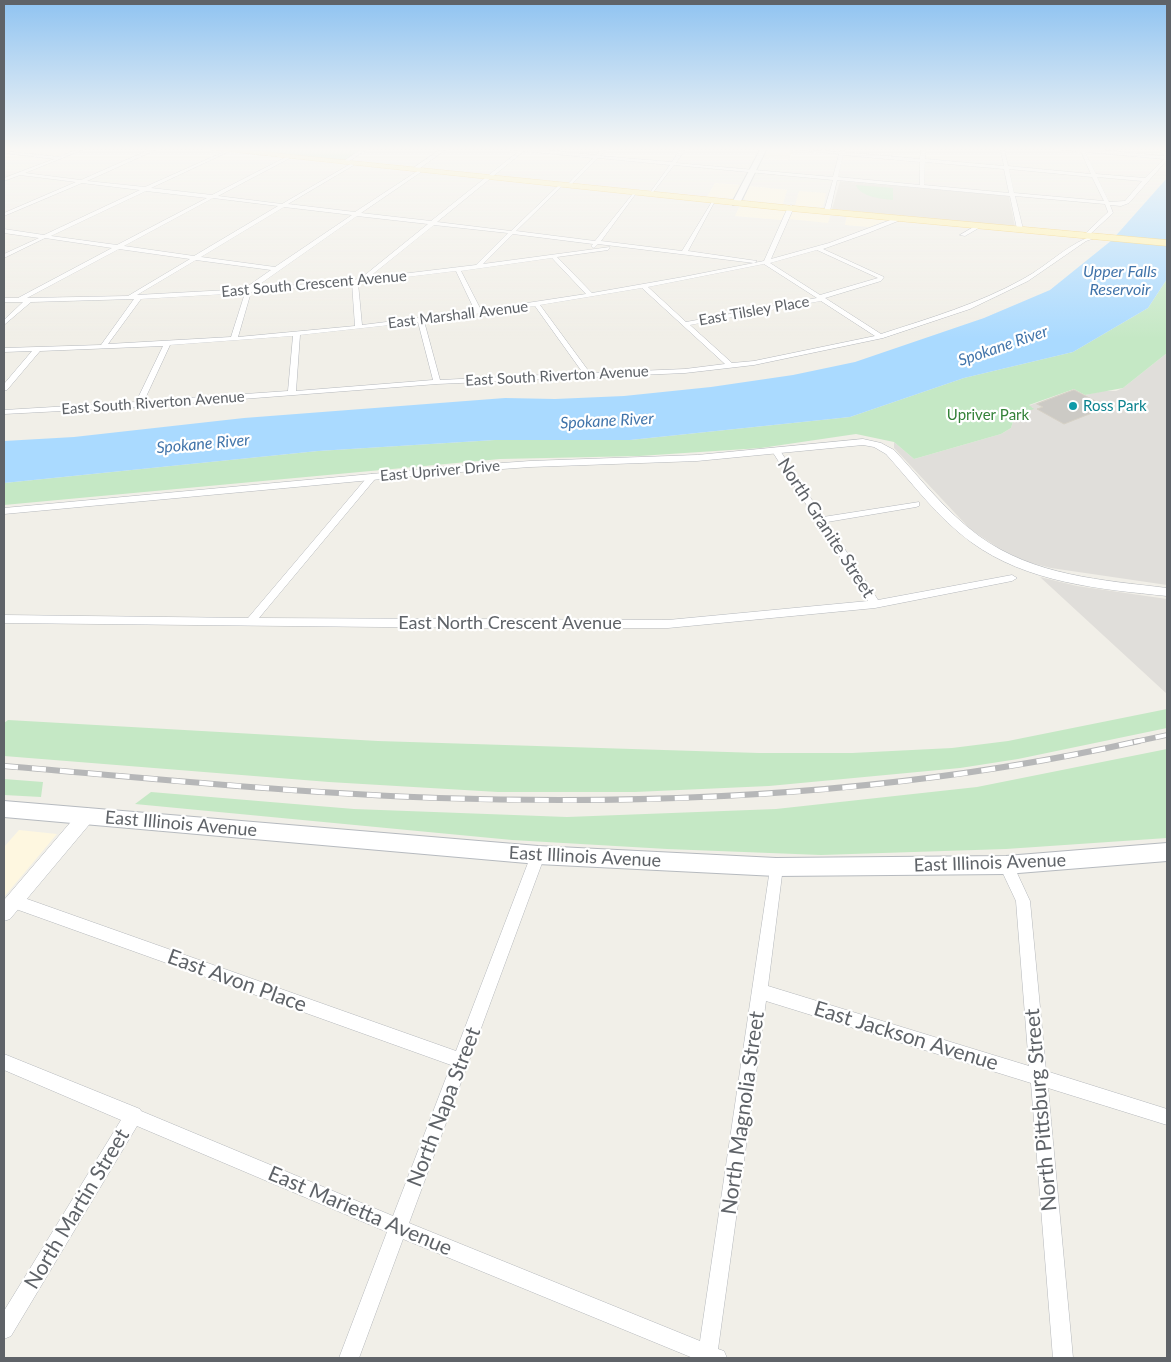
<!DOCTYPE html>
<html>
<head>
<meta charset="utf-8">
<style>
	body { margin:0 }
	#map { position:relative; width:1171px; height:1362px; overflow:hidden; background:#f1efe8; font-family:Lato,sans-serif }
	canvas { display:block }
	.frame { position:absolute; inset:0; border:5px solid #5f6368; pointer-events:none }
</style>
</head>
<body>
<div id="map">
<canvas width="1171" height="1362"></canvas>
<div class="frame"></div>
</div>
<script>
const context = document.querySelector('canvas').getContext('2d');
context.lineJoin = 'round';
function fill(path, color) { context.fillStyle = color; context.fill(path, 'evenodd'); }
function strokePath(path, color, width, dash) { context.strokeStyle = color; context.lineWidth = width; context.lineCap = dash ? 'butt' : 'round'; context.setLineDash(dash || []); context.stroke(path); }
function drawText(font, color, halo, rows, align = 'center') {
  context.font = font + ' Lato,sans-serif'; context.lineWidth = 4.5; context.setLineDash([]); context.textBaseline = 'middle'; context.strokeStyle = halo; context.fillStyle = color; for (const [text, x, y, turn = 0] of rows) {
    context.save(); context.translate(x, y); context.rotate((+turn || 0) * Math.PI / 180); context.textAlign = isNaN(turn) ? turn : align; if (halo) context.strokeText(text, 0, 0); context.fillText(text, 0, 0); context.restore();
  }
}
fill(new Path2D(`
	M4,148H82L58,156L4,151Z
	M767,148H771L793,150L789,160L762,158Z
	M715,183L739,185L740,186L733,198L707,197Z
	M750,186L787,190L783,204L746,200L744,198Z
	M799,191L826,193L823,207L795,206Z
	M740,205L786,210V211L781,220L735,216Z
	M793,211L831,213L828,223L789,219Z
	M847,214L889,219L870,227L845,225Z
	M19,830L57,834L4,897V847Z`), '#fef7e0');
fill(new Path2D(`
	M1167,353V585L1051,568L1027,562L1003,551L970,529L894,448V442L914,459L1001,434L1011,428L1015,415L1033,408L1028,406L1075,389L1085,395L1103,391H1116L1123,388Z
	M1040,577L1077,586L1167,599V694Z`), '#e0deda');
fill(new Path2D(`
	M840,181L1009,196L1015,227L832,209Z`), '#e1ded6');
fill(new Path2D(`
	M216,148H364L343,161Z
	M856,185L893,188V200C882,199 860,197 856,185Z
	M1167,279V353L1123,388L1085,395L1074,389L1029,405L1034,409L1015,415L1011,428L1001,434L914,459L894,442L856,434L761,448L639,456L500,459L4,505V483L318,451L495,440H630L850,417L964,378L1073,352L1148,308Z
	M1167,709V728L1018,759L960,768L769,786L635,792H498L329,782L4,756V723L8,720L378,741L759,753H852L952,748L1008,741Z
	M1167,749V838L1006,849L821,855L667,849L512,840L135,804L151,792L354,809L567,817L776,809L977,787Z
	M4,779L43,782L41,797L4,795Z`), '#c5e8c5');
fill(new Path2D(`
	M1167,178V279L1148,308L1073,352L964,378L850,417L630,440H495L318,451L4,483V441L74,437L244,418L505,398L555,399L624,396L711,387L793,375L855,362L984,318L1050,290L1112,240Z`), '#aadaff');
const building = new Path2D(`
	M1074,390L1107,407L1064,424L1037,409L1043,407L1037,404Z`);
fill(building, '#cccac5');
strokePath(building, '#d6d1c6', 1);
const minor = new Path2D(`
	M80,148H87L25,173L81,180L153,148H160L87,181L145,187L228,150V152L151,188L212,195L288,156L290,158L218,196L282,204L352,163L354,165L288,204L355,212L419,170L421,172L361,213L431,221L519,151L499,148H527L596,155L602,148H607L600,156L672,162L681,148H686L676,163L833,177L839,154L778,148L840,152L841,148H845L844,152L920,159L921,148H925V159L1004,166L1000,148H1004L1008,166L1091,174L1081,152L1046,148H1083L1164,156L1159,148H1163L1167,155V160L1129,203L1121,206L1110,205L1113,213L1087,237L1085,234L1108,212L1105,204L1015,196L1023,229L1020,231L1017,229L1010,196L837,180L830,211L827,213L824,211L833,180L674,165L651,195L649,194L670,165L598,158L569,187L567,185L593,158L524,151L437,222L511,231L560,184L562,186L516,231L595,241L635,191L637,192L601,241L682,251L713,200L715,201L688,251L757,261L754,263L598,244L594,248L591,246L593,244L513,234L483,264L610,247L608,250L557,257L592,293L683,277L764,261L788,207L791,205L794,207L771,259L829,243L901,216L903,219L868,233L823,249L884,277L881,281L825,298L881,334C930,318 978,304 1023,279C1049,265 1069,242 1098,234L1101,236L1086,241L1028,281L970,309L883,338L754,365L685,373L437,384L138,407L4,414V410L136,402L163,346L40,351L7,390H4V384L32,351L4,352V348L101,345L134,299L31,302L4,325V320L23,302H4V298H18L112,248L45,238L4,258V254L39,238L4,233V229L44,235L140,190L82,183L4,216V213L76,182L20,175L4,181V178L54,159L4,153V151L59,157ZM1085,152L1164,159L1145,178L1096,174ZM843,155L920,162V185L838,177ZM925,162L1004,169L1009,193L924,185ZM1009,169L1092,177L1104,201L1014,193ZM1097,177L1142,181L1125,201L1109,202ZM146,191L207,198L117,245L51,236ZM213,198L278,206L194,256L124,246ZM284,207L352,215L275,267L201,257ZM357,216L428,224L360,279L253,289ZM434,225L508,233L476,265L368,278ZM119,249L190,259L128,296L27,298ZM817,250L878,278L820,295L770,263ZM552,258L586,294L481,310L461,271ZM196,260L271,270L248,286L246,289L137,295ZM764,264L817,298L686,322L648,287ZM456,271L475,311L362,325L358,283ZM352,283L355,326L238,337L251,292ZM642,288L725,364L685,369L590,373L540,305ZM245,293L231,337L108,344L141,299ZM821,301L875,336L754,361L732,363L690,325ZM535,306L583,373L440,380L424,321ZM418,322L433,380L296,391L300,335ZM293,336L288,391L144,401L170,345Z
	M363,148H369L345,164L341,163Z
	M442,148H448L416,171H412V169Z
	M977,225L982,226L965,236L960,235Z
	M773,449H779L823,517L919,502V506L916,507L827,522L878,600L1012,575L1017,578L1012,581L875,608L668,628H477L4,623V615L248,618L369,475L372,474L376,477L375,479L259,618L668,620L868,601L772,451Z
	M538,849L543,851L545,855L409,1223L700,1341L771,862L776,861L781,862L783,867L768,986L1029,1066L1016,901L999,865L1001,860L1006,859L1011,860L1030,901L1046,1071L1167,1109V1125L1048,1088L1073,1358H1053L1031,1083L766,1001L718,1349L724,1351L727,1358H693L403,1239L359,1358H339L387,1232L137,1126L11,1336L4,1339V1311L121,1120L4,1070V1054L140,1109L141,1111L393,1216L451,1065L13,908L8,906L6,901L8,896L13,894L456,1051L531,855L533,851Z`);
const tertiary = new Path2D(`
	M863,439L881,443L894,450C921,479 946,512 979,536C1034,576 1102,580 1167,588V596C1100,589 1027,583 971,542C938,518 913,484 886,454L874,447L863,445L697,461L530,467L447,473L4,514V508L447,467L530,461L697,455Z
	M87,808L93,810L95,815L93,820L10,919L4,921V900L81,810Z`);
const secondary = new Path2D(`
	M761,148H767L740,203L733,205L732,203Z
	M4,801L538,846L776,858L1006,856L1167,843V861L1006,874L776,876L538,864L4,817Z`);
const primary = new Path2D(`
	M196,148H225L794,206L1167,240V246L780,210Z`);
strokePath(minor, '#b5b8bc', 1);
strokePath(tertiary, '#b5b8bc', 1);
strokePath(secondary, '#b6babf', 2);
strokePath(primary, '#f2c960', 1);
fill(minor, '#fff');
fill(tertiary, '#fff');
fill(secondary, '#fff');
fill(primary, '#fff2af');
const railFar1 = new Path2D(`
	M1134,742L1167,735`);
const rail = new Path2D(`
	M4,766C149,778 293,793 439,798C674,806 909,793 1139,741`);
strokePath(railFar1, '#b6b7b8', 5.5);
strokePath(rail, '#b6b7b8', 6);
strokePath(railFar1, '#fff', 4, [11]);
strokePath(rail, '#fff', 4.5, [14]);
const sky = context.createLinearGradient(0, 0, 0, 339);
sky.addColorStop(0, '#8fc3f1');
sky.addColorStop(0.44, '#f9f8f5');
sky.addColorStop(1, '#f9f8f500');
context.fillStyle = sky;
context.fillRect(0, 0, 1171, 339);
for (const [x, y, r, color] of [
	[1073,406,5,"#0f9aa8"]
]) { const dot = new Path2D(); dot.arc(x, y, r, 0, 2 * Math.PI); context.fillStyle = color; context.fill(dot); strokePath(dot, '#fff', 2); }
drawText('15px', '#5f6368', '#fff', [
	["East South Crescent Avenue",314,284,-5],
	["East Tilsley Place",754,311,-10],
	["East Marshall Avenue",458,315,-7],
	["East South Riverton Avenue",557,376,-3],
	["East South Riverton Avenue",153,403,-4],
	["East Upriver Drive",440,471,-5]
]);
drawText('15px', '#0d838f', '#fff', [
	["Ross Park",1083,406]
], 'left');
drawText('15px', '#348238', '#fff', [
	["Upriver Park",988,415]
]);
drawText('italic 16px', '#4174aa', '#fff', [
	["Upper Falls",1120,272],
	["Reservoir",1120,290],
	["Spokane River",1003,346,-19],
	["Spokane River",607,421,-3],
	["Spokane River",203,444,-5]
]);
drawText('18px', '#5f6368', '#fff', [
	["North Granite Street",826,528,57],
	["East North Crescent Avenue",510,623],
	["East Illinois Avenue",181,824,5],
	["East Illinois Avenue",585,857,3],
	["East Illinois Avenue",990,863,-2]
]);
drawText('21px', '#5f6368', '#fff', [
	["East Avon Place",237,981,20],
	["East Jackson Avenue",906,1036,17],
	["North Napa Street",444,1107,-69],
	["North Pittsburg Street",1041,1110,-95],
	["North Magnolia Street",743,1113,-82],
	["North Martin Street",77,1209,-59],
	["East Marietta Avenue",360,1211,23]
]);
</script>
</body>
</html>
